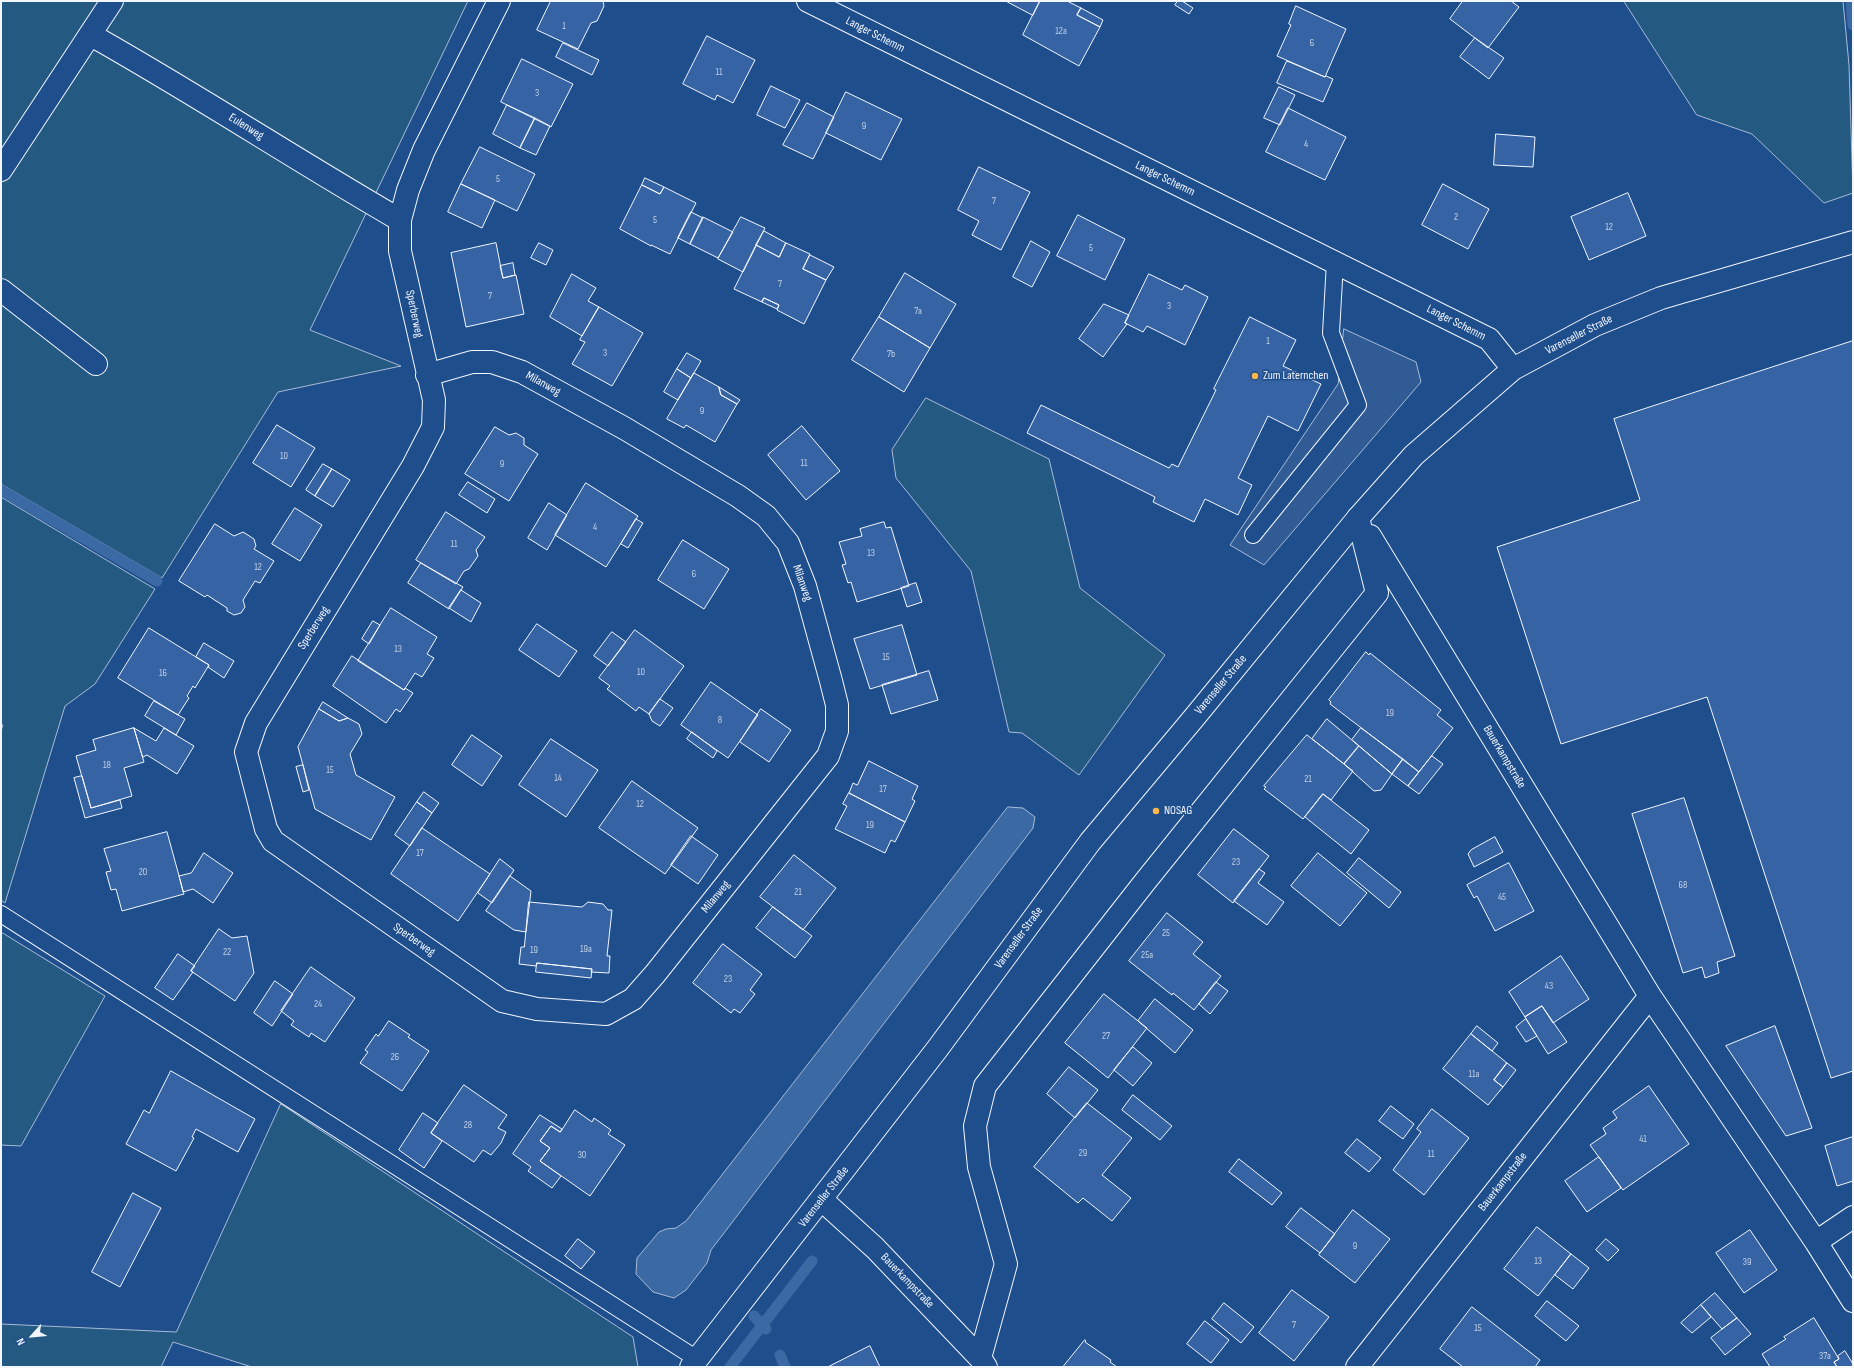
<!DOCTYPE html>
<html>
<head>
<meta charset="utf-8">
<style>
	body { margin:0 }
	#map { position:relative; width:1854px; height:1368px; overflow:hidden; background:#1f4e8c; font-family:"Sofia Sans Condensed",sans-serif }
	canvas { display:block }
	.frame { position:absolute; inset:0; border:2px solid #f2f6ff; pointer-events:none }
	.north { position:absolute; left:12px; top:1316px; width:40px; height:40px; -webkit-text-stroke:3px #1f4e8c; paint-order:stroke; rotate:243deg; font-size:11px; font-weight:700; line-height:16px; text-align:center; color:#f2f6ff }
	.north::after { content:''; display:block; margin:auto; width:14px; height:18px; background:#f2f6ff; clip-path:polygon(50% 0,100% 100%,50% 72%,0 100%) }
</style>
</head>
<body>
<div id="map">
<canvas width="1854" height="1368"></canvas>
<div class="frame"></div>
<div class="north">N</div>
</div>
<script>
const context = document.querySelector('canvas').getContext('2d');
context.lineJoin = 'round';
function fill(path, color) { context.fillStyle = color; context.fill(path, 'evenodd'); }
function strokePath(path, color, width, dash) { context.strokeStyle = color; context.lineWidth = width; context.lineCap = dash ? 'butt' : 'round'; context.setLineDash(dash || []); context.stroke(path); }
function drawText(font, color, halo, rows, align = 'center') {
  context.font = font + ' "Sofia Sans Condensed",sans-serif'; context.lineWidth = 3; context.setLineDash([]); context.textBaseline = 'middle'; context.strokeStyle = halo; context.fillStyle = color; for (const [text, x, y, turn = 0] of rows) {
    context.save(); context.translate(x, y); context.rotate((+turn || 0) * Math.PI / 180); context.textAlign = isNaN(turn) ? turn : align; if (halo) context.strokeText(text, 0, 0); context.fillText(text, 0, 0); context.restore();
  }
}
const green = new Path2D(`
	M1,1H468L310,330L401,366L278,392L162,578L1,484Z
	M1624,1H1843L1849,65L1853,193L1824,203L1752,134L1697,115Z
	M926,398L1049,459L1080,588L1165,655L1079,775L1022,733L1009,732L971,571L896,478L892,450Z
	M1,497L155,589L95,684L65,706L5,903L1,900V731L3,725L1,724Z
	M1,932L105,996L21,1146L1,1145Z
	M281,1104L633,1337L638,1367H252L173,1342L161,1367H1V1324L176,1332Z`);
fill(green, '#245a82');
strokePath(green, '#a8bbd7', 1);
const parking = new Path2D(`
	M1344,329L1416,362L1421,382L1264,565L1230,545L1338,384Z`);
fill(parking, '#305b95');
strokePath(parking, '#a8bbd7', 1);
const water = new Path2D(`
	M1008,807L1023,808L1035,817L1033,828L711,1250L707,1263L686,1290L674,1298L653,1292L636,1274L637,1258L659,1232L666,1229L676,1228L686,1221Z`);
fill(water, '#3b69a3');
strokePath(water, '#a8bbd7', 1);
strokePath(new Path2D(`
	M1851,1L1853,25
	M1,490L157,581
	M754,1316L766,1329
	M780,1355L785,1367
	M730,1367L812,1261`), '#3b69a3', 11);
const building = new Path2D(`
	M551,1H603L604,6L597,21L591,23L578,49L537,30Z
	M1006,1H1040L1033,15Z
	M1040,1H1067L1081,8L1077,15L1100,27L1079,66L1023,35Z
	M1178,1H1182L1193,8L1189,14L1175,5Z
	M1463,1H1511L1519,7L1488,48L1450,19Z
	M1296,6L1346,29L1325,77L1277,56L1291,25L1289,24Z
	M1081,8L1103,20L1100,27L1077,15Z
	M707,36L755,60L733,103L717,95L715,100L683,84Z
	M1475,38L1504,58L1489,79L1460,57Z
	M563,43L599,60L592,75L556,57Z
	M522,59L573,84L551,127L501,102Z
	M1287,61L1325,77L1326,76L1333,79L1323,102L1277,83Z
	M771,86L800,100L785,128L757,115Z
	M1279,87L1295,95L1280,125L1264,118Z
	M846,92L902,119L881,160L826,133Z
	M807,103L834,117L813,159L783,145Z
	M507,105L535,118L520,148L493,134Z
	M1288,108L1346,137L1325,180L1266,152Z
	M535,118L550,126L536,155L520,148Z
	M1496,134L1535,137L1533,167L1494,165Z
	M480,147L535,174L517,211L461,184Z
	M979,167L1030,192L1001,250L972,235L979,221L958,210Z
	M645,178L664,187L660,194L642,185Z
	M461,184L495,200L482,228L448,212Z
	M1443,184L1489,209L1468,249L1422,225Z
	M642,185L660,194L664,187L696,203L670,254L651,245V246L620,229Z
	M1628,193L1646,236L1589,260L1571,217Z
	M691,212L703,218L690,244L678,238Z
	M1078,215L1125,239L1105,280L1057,256Z
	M703,217L733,232L718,258L690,244Z
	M741,217L765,228L743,272L718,259Z
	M764,231L786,243L779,257L756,245Z
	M1031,241L1050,252L1032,287L1013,277Z
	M496,243L503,278L516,275L524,314L466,327L451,253Z
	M539,243L553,250L546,265L531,258Z
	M786,243L810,254L803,269L826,280L804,324L777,310L779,305L764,298L762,302L734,289L756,245L779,257Z
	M810,255L834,267L826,280L803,269Z
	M513,263L515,275L503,278L500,266Z
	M905,273L956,304L930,348L879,317Z
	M572,274L596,288L588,301L599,307L582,336L550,317Z
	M1149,274L1182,290L1185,285L1208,297L1185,345L1147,326L1143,332L1125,323Z
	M764,298L779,305L777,309L762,302Z
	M1104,304L1129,315L1125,323L1127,324L1103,357L1079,339Z
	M599,307L643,333L612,386L572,364L585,342L580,340Z
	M879,317L930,348L904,392L852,360Z
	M1250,317L1296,340L1283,366L1321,384L1298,431L1268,416L1238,478L1252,485L1238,515L1205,499L1194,522L1153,502L1155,497L1027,433L1041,405L1169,468L1172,464L1178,467L1216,390L1214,389Z
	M1853,341V1071L1831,1078L1707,697L1561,744L1497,547L1640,500L1614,419Z
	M687,353L701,361L691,378L677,369Z
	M677,369L691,378L678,400L664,392Z
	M694,373L719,387L721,395L737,404L715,442L686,425L684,428L667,419Z
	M719,387L740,400L737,404L721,395Z
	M277,425L315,448L291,487L253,463Z
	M802,426L840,471L806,500L768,455Z
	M495,427L509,435L516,433L524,438V445L538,454L509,501L465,474Z
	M323,464L332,469L315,496L306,490Z
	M332,469L350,480L333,507L315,496Z
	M468,482L495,499L487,513L459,495Z
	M586,483L638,516L606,567L555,535Z
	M549,503L567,515L547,550L528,538Z
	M295,508L322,525L300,561L272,544Z
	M446,512L485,537L476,550L478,556L469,569L464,571L456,584L416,560Z
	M636,519L643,523L628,548L621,544Z
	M884,522L886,528L891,527L909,586L857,602L851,582L848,583L842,565L846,564L839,542L862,536L860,529Z
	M215,524L234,536L243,532L254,539L256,546L254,549L274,561L260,583L255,581L243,600L245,607L241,613L234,615L227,611V608L207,595L205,597L179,581Z
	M683,540L729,569L704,609L658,580Z
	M421,563L463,587L449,609L408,583Z
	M916,583L922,602L907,607L901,588Z
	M461,590L481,603L471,622L449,608Z
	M391,608L437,637L427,654L434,658L422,677L415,673L404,690L358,661Z
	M373,621L380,625L369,644L362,639Z
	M537,624L577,651L559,677L519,650Z
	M902,625L917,675L870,689L854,639Z
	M149,628L209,665L195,688L193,686L187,696L189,698L178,715L118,678Z
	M635,630L684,666L649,714L639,707L636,711L607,689L610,686L599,678Z
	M612,632L626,642L608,666L594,656Z
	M204,643L234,661L224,678L208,667L209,665L196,657Z
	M1366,652L1369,655L1370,653L1441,710L1437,715L1453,728L1419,772L1330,704L1331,702L1329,700Z
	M352,656L404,690L405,688L413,693L400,712L396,709L386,723L333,686Z
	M929,671L938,700L891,714L882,685Z
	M711,682L758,715L728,758L681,725Z
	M660,699L673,708L660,726L652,721L649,714Z
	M154,701L185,719L176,735L145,716Z
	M323,702L348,718L339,721L319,709Z
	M319,709L339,721L348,718L359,724L362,734L350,754L356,775L395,797L371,840L315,809L298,747Z
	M761,709L791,730L769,762L740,742Z
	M1327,719L1359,746L1344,764L1312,739Z
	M134,728L144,762L124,768L132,796L91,808L76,756L96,750L93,740Z
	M134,728L156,741L164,728L194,746L177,774L147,755L143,757Z
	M1361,728L1403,759L1392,774L1352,740Z
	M692,732L717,751L713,758L687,739Z
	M472,735L502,756L482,786L452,765Z
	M1307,735L1353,771L1331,800L1323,794L1303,819L1264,789L1266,787L1264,786Z
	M551,739L598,770L566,817L519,785Z
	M1359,746L1392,774L1381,790L1374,791L1344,764Z
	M1432,756L1443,764L1419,794L1408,786Z
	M1403,759L1419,772L1408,786L1392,774Z
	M869,761L918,786L912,799L915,801L905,822L849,793L853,783L857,785Z
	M303,765L309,790L303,792L296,767Z
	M82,776L91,808L120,800L122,808L85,818L74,778Z
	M632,781L698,828L665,874L599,828Z
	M424,792L439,803L432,813L417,802Z
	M849,793L905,822L895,842L891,840L885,853L835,829L847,806L843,804Z
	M1323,794L1369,830L1351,854L1305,817Z
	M1684,798L1735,956L1717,962L1719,973L1705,978L1702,967L1683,973L1632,814Z
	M417,802L432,813L410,846L395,835Z
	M422,828L490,874L458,921L391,874Z
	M1234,829L1269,856L1233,903L1198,875Z
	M167,832L184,894L122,911L116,889L111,890L106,872L111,871L104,849Z
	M691,836L718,855L698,884L671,865Z
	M1495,837L1503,852L1474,867L1468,854L1471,850Z
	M204,853L233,873L213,903L193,889L183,892L179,876L191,873Z
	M1318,853L1367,893L1340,926L1291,886Z
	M794,855L836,888L803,930L760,897Z
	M1359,858L1401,892L1389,908L1347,873Z
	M500,859L514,870L492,903L478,893Z
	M1509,863L1534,911L1495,931L1477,896L1474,898L1467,885Z
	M1259,869L1265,873L1258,883L1284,902L1267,925L1234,901Z
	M510,876L531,891L526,932L514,930L486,911Z
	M529,902L582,907L588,902L603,904L608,910H612L607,956H610L609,973L591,972L592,969L537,963L536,966L519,964L521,947H524Z
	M773,907L812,936L795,958L756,928Z
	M1167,913L1203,942L1193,954L1221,976L1194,1010L1173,993L1172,995L1129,961Z
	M219,929L232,938L247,936L254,973L235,1001L191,971Z
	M723,944L762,974L750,990L755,994L740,1013L734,1009L731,1013L693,983Z
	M178,954L195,966L191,971L193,972L173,1000L155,988Z
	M1561,956L1589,999L1553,1023L1542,1006L1525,1017L1509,992Z
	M537,963L592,969L591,978L536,972Z
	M311,967L355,998L325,1042L311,1033L309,1037L291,1025L294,1021L281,1011Z
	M275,981L293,994L272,1026L254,1013Z
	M1216,982L1228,991L1210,1014L1199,1004Z
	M1104,994L1147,1028L1108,1078L1065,1043Z
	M1155,999L1193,1030L1175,1053L1138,1021Z
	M1542,1006L1567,1042L1548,1054L1525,1017Z
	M1526,1019L1537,1036L1526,1042L1516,1027Z
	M389,1021L410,1035L408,1037L429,1051L402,1091L360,1063L368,1052L365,1050L376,1034L378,1036Z
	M1477,1026L1498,1043L1492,1051L1471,1034Z
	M1775,1026L1812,1128L1786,1136L1726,1046Z
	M1471,1034L1507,1063L1494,1080L1503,1087L1488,1105L1443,1069Z
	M1133,1047L1152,1063L1133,1086L1114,1070Z
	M1507,1063L1516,1070L1503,1087L1494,1080Z
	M1069,1067L1098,1090L1075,1118L1047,1094Z
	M171,1071L255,1119L238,1152L196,1129L192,1137L194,1138L176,1171L126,1144L144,1110L149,1113Z
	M464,1085L507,1115L498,1128L506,1132L501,1143L491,1155L483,1150L474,1162L431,1133Z
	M1649,1086L1689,1144L1623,1190L1590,1145L1606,1134L1603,1128L1617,1118L1613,1112Z
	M1133,1095L1172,1126L1160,1140L1122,1110Z
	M1087,1103L1132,1138L1102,1175L1131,1198L1112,1221L1083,1198L1078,1203L1034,1167Z
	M1391,1106L1414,1124L1403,1139L1379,1121Z
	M1432,1109L1469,1138L1424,1195L1393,1170L1421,1132L1417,1129Z
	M575,1110L592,1122L594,1118L611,1130L608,1134L625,1145L590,1196L540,1161L550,1148L540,1141L551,1126L560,1132Z
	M423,1113L438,1123L431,1133L442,1141L424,1168L399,1150Z
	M540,1115L562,1129L560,1132L551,1126L540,1141L550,1148L540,1161L561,1176L552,1188L528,1171L531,1167L513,1154Z
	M1853,1137V1181L1837,1186L1825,1146Z
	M1357,1139L1381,1158L1369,1172L1345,1153Z
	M1599,1157L1621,1188L1587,1212L1565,1181Z
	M1239,1159L1282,1193L1272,1205L1229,1172Z
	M133,1193L161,1208L120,1287L92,1272Z
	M1301,1208L1335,1234L1320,1253L1286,1227Z
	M1353,1210L1390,1239L1355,1283L1319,1255Z
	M1537,1227L1571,1254L1538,1296L1504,1269Z
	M1750,1230L1777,1270L1744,1293L1716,1253Z
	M578,1239L595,1252L581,1269L565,1256Z
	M1606,1239L1619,1250L1608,1261L1596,1250Z
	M1571,1254L1589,1268L1573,1289L1555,1275Z
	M1292,1290L1329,1317L1294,1361L1259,1333Z
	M1715,1293L1737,1318L1722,1329L1701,1305Z
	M1547,1301L1579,1326L1566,1341L1535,1316Z
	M1224,1303L1254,1327L1241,1343L1212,1319Z
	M1701,1305L1711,1317L1692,1333L1681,1323Z
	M1472,1307L1540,1360L1535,1367H1463L1440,1349Z
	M1737,1318L1751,1334L1725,1355L1711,1338Z
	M1814,1318L1839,1359L1834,1362L1837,1367H1770L1762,1354L1786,1339L1784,1337Z
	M1205,1321L1229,1340L1211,1363L1187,1344Z
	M1085,1340L1086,1341L1085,1342L1111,1360L1110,1362L1117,1367H1063Z
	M870,1346L880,1367H828Z
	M1845,1351L1853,1364V1367H1837L1834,1362L1839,1359L1838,1356Z`);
fill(building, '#3563a3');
strokePath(building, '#f2f6ff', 1);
const lane = new Path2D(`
	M1253,535L1358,405L1331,333L1335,262
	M1,914L697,1359`);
const street = new Path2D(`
	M91,35C196,94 296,160 400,220
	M1,170L112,1
	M1,290L96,364
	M427,375L472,362H492L522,372L624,428L738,496L766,516L788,543L805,586L831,681L837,705V731L828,756L655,974L633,999L606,1014L537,1009L502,1001L273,841L266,829L246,752L256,723L413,466L433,427L434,400L400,251V220L408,190L424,150L499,1
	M1370,536L1650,996L1816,1242L1853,1301
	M822,1200L875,1248L980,1358L986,1367
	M1816,1242L1853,1217
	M980,1358L1006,1264L979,1167L975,1126L985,1086L1144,883L1377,593L1358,518
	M1357,1367L1650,996`);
const secondary = new Path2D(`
	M808,1L1489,339L1513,369
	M691,1367L938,1048L1090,842L1193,719L1358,518L1414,455L1513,369L1595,325L1661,298L1853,242`);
strokePath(lane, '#f2f6ff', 18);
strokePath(street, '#f2f6ff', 24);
strokePath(secondary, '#f2f6ff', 24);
strokePath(lane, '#1f4e8c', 16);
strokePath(street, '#1f4e8c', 22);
strokePath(secondary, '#1f4e8c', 22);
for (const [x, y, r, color] of [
	[1255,376,4,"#ffb74d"],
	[1156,811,4,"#ffb74d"]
]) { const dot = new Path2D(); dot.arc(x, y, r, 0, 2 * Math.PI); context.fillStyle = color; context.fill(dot); strokePath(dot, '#1f4e8c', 1.5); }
drawText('10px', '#c3d1e8', null, [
	["1",564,26],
	["12a",1061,31],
	["6",1312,43],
	["11",719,72],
	["3",537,93],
	["9",864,126],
	["4",1306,144],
	["5",498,179],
	["7",994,201],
	["2",1456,217],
	["5",655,220],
	["12",1609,227],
	["5",1091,248],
	["7",780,284],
	["7",490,296],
	["3",1169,306],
	["7a",918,311],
	["1",1268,341],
	["3",605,353],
	["7b",891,354],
	["9",702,411],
	["10",284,456],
	["11",804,463],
	["9",502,464],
	["4",595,527],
	["11",454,544],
	["13",871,553],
	["12",258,567],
	["6",694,574],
	["13",398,649],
	["15",886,657],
	["10",641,672],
	["16",163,673],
	["19",1390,713],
	["8",720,720],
	["18",107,765],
	["15",330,770],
	["14",558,778],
	["21",1308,779],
	["17",883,789],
	["12",640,804],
	["19",870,825],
	["17",420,853],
	["23",1236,862],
	["20",143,872],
	["68",1683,885],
	["21",798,892],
	["45",1502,897],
	["25",1166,933],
	["19a",586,949],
	["19",534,950],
	["22",227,952],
	["25a",1147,955],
	["23",728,979],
	["43",1549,986],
	["24",318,1004],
	["27",1106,1036],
	["26",395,1057],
	["11a",1474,1074],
	["28",468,1125],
	["41",1643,1139],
	["29",1083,1153],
	["11",1431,1154],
	["30",582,1155],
	["9",1355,1246],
	["13",1538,1261],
	["39",1747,1262],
	["7",1294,1325],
	["15",1478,1328],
	["37a",1825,1356]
]);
drawText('12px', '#f2f6ff', '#1f4e8c', [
	["Langer Schemm",875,35,27],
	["Eulenweg",246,127,32],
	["Langer Schemm",1165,179,26],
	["Sperberweg",414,314,78],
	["Langer Schemm",1456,323,27],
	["Varenseller Straße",1579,335,-27],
	["Milanweg",543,384,29],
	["Milanweg",802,583,71],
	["Sperberweg",314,628,-58],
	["Varenseller Straße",1221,685,-50],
	["Bauerkampstraße",1504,757,59],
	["Milanweg",716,897,-51],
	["Varenseller Straße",1019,938,-54],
	["Sperberweg",414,940,35],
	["Bauerkampstraße",1503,1182,-52],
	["Varenseller Straße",824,1197,-52],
	["Bauerkampstraße",907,1281,46]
]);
drawText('12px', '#f2f6ff', '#1f4e8c', [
	["Zum Laternchen",1263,376],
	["NOSAG",1164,811]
], 'left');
</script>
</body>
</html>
